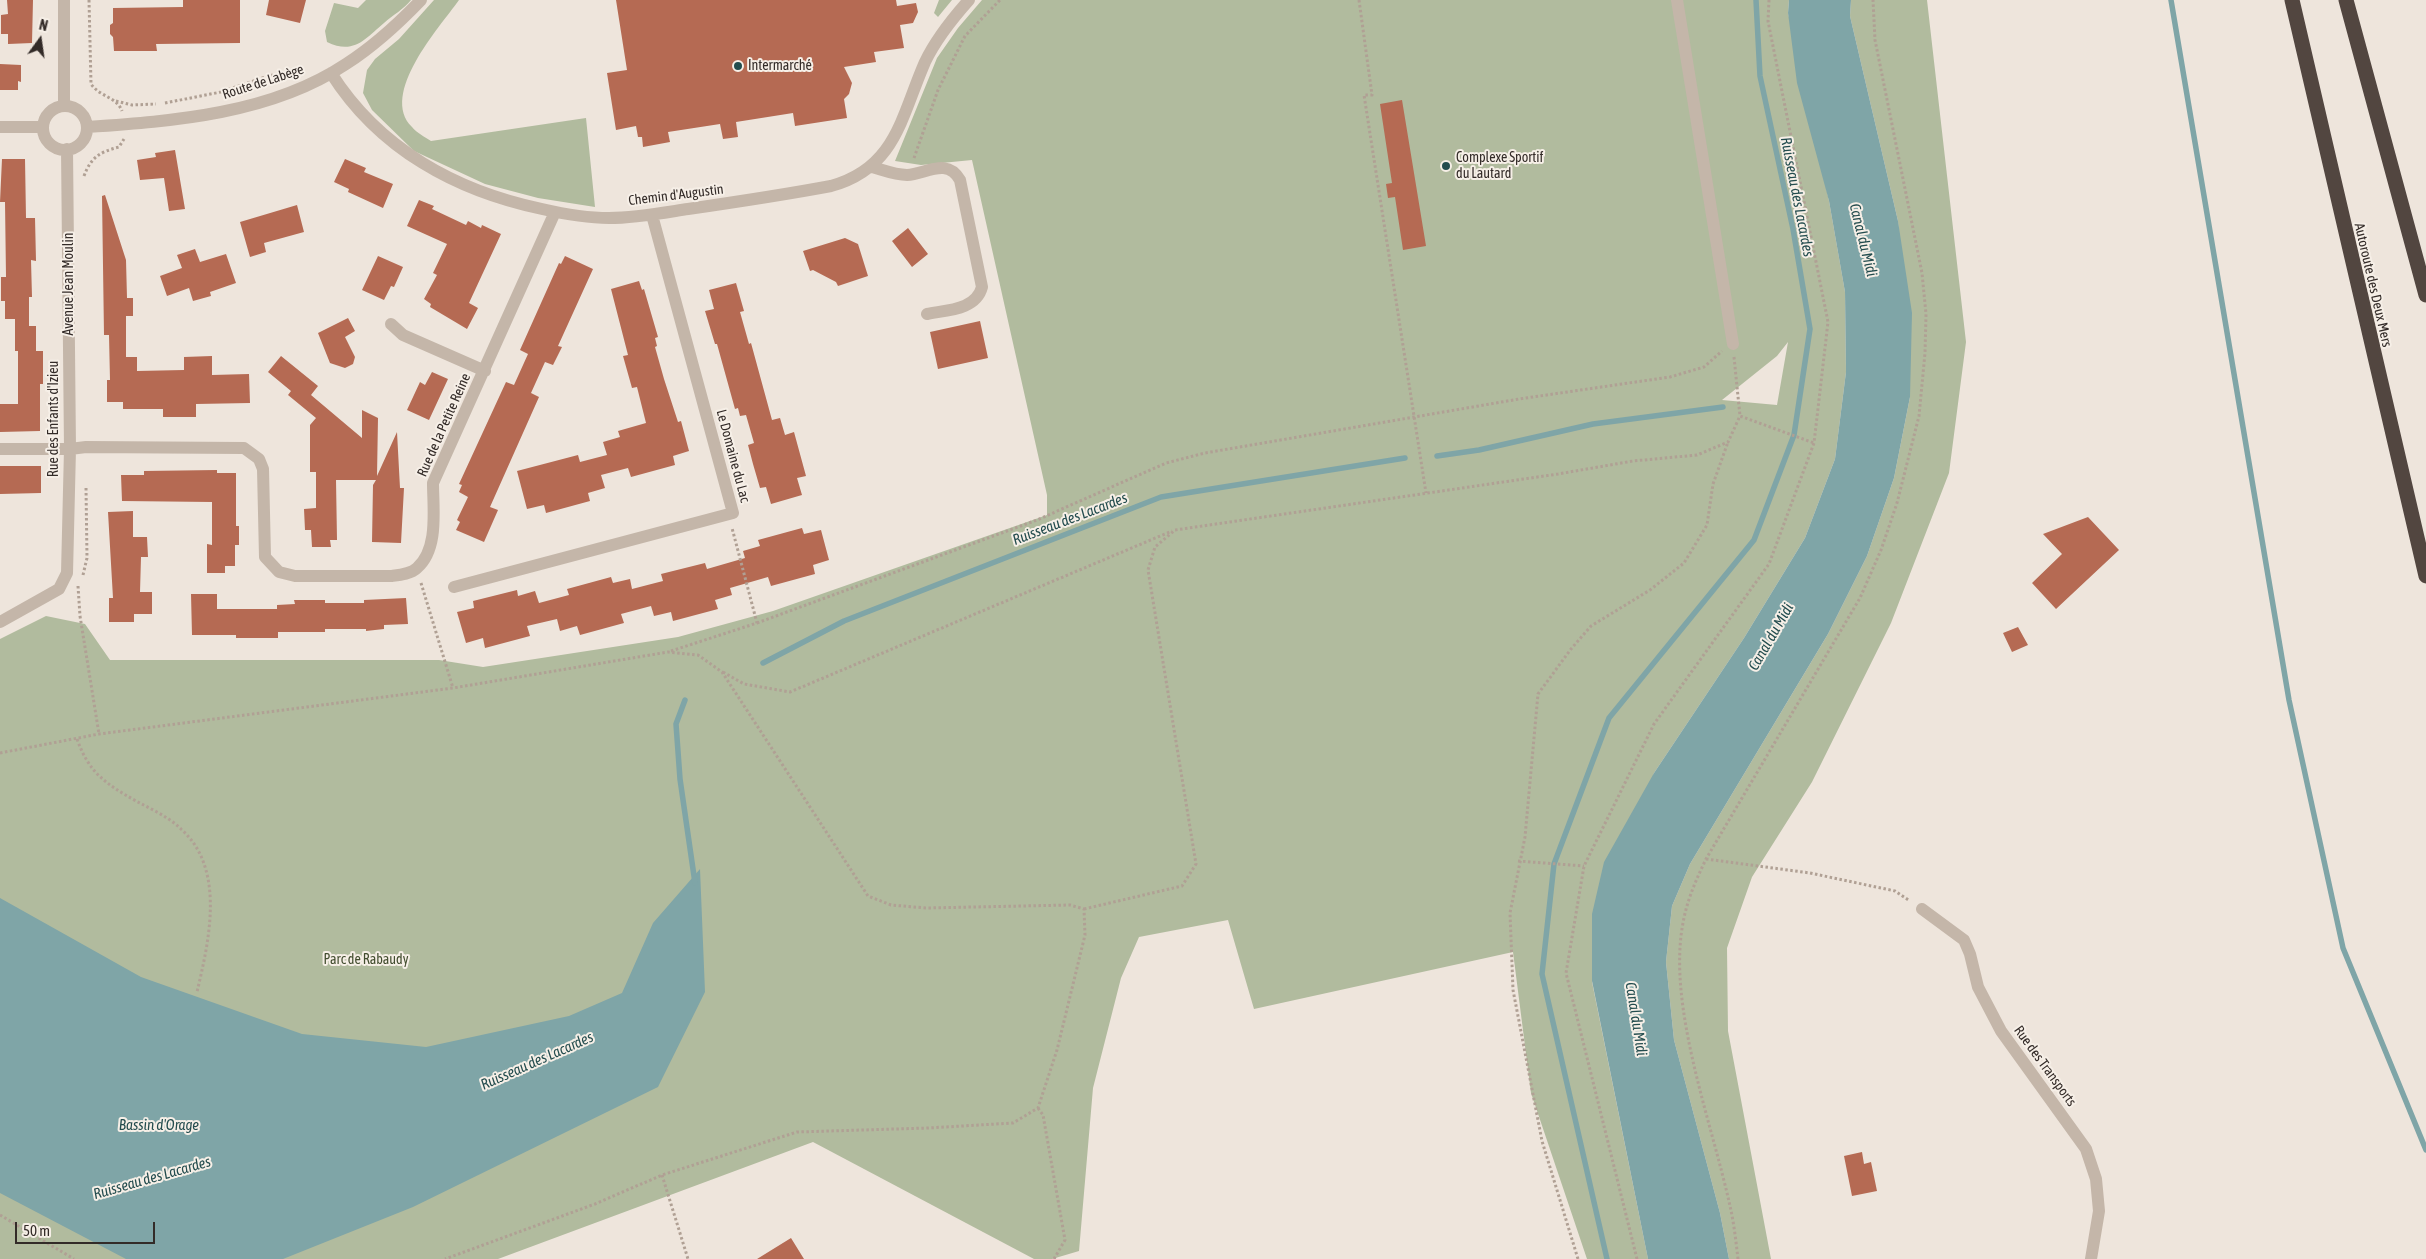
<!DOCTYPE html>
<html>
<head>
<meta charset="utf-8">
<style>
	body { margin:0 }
	#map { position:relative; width:2426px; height:1259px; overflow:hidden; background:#eee5dc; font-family:"Asap Condensed",sans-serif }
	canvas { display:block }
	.north { position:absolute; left:15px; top:15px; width:50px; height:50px; -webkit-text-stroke:4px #f6efe7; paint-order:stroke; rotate:14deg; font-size:14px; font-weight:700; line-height:20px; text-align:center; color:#332b28 }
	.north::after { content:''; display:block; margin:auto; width:18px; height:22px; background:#332b28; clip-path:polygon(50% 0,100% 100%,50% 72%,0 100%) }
	.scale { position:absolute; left:15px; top:1222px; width:140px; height:22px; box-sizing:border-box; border:2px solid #332b28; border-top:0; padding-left:6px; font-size:15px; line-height:18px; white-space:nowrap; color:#332b28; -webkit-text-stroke:4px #f6efe7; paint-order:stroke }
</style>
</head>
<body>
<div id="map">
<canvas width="2426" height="1259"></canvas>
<div class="north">N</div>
<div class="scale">50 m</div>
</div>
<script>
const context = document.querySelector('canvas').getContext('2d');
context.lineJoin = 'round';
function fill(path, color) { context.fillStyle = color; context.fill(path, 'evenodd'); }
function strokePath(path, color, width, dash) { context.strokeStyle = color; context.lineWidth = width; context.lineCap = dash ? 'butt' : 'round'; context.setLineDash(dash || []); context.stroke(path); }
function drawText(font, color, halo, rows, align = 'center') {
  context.font = font + ' "Asap Condensed",sans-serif'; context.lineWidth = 4; context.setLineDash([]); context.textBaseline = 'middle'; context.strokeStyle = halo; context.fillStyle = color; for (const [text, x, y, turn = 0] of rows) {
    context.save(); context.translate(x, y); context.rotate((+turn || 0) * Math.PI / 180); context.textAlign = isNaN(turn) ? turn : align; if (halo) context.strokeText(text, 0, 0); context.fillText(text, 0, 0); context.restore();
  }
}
fill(new Path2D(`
	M366,0H411C404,9 393,15 384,23C365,39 354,55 327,42L325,31L334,3L358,8Z
	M434,0H459C439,28 379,94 412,127C417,133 425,137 431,141L586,118L595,207L538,198L485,184L414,151L372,110L363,93L367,70L375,59L399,39Z
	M939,0H952L938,17L934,13Z
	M982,0H1789L1788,13L1829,201L1845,292L1846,372L1835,459L1805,538L1744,638L1654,773L1592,982L1648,1259H1587L1531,1093L1513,952L1254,1009L1228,920L1139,937L1121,978L1093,1088L1079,1251L1052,1259H1034L813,1142L498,1259H0V639L46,616L85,624L110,660H439L483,667L678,637L773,611L1047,515V495L972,160L921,165L895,161L937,58L958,28ZM1788,342L1777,405L1722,400L1777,356Z
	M1851,0H1927L1966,342L1949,473L1891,623L1812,782L1752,877L1727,948L1728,1031L1771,1259H1729L1720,1213L1674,1040L1666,962L1672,906L1690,864L1828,634L1867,556L1894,478L1910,397L1898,221L1850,16Z`), '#b1bb9e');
fill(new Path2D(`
	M1789,0H1851L1850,16L1898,221L1912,313L1910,397L1894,478L1867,556L1828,634L1690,864L1672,906L1666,962L1674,1040L1720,1213L1729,1259H1648L1592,981V914L1604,862L1654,773L1744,638L1805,538L1835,459L1846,372L1845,292L1829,201L1797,83L1788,13Z
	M700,869L705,992L658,1087L413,1207L283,1259H126L0,1193V898L141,977L302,1034L426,1047L569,1016L622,993L653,923Z`), '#7fa5a7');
strokePath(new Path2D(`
	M2171,0L2289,700L2343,948L2426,1150
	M1437,456L1479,450L1593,424L1723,407
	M763,663L844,621L1161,497L1405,458
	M685,700L676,724L680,779L695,883
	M1607,1259L1542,974L1554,864L1609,718L1754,540L1794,435L1810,329L1793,229L1760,76L1756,0`), '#7fa5a7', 5.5);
fill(new Path2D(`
	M7,0H33L32,43L8,44V34H1V15L8,14Z
	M183,0H240V43L156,44L157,51H114L113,37L110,34V25L113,23V8L183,7Z
	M269,0H306L300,23L266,15Z
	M616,0H896L897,6L916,3L918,12L913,23L900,25L904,48L874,52L876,62L844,67L852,83L849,94L844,99L847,118L795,126L793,113L736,122L738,137L723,139L720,124L668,132L670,142L643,147L642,137H638L636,126L616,130L607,73L627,70Z
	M0,64L21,65V82L18,81V90H0Z
	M1402,100L1426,246L1403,250L1395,197L1388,198L1386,184L1392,183L1380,104Z
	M175,150L185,209L169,211L164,178L140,180L137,160L156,157L155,153Z
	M2,159H25L26,218H35L36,261L31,260L32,297H29V326H36V351H43V384H40V431L0,432V404H18V351H15V319H5V301H1V277H6L5,202H0Z
	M345,159L366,168L364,172L393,184L383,208L348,192L349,189L334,182Z
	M105,195L126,260L127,298H133V316H126V357H137V371L184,370V357L212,356V375L249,374L250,403L196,404V417H163V409H123V402H107V380H110L109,335H104L102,196Z
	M419,200L434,206L432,209L466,225L468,221L481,228L482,225L501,234L469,303L478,308L467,329L430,307L431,304L424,299L437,275L433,273L447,244L407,226Z
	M297,205L304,232L264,243L266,252L250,257L240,222Z
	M908,228L928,254L912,267L892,241Z
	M845,238L858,244L868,276L838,286L836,282L813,270L810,271L803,251Z
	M195,249L200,262L226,254L236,283L210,292L211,296L193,301L189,288L167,296L160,276L182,268L177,255Z
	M378,256L403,267L394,287L391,286L384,300L362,290Z
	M565,256L593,269L558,346L562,347L553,365L545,362L531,393L539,397L490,507L498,510L484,542L456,530L460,522L457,520L468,497L459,492L462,485L459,484L506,382L514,385L528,354L520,350L559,263L561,264Z
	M639,281L642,290L644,289L658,337L655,338L657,346L655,347L664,379L678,422L681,421L689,451L673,456L675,465L631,477L628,468L601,475L605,488L588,493L590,501L546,513L544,505L527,509L517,471L578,455L580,462L607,455L603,442L620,437L618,431L646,423L637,387L632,388L623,356L628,355L611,289Z
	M736,283L744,311L740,312L749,344L751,343L772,420L780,418L785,435L794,432L806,476L797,478L802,495L771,504L766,487L760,488L753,464L748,445L754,443L746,415L740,416L738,408L735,409L717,344H715L705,311L714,309L709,290Z
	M348,318L355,331L345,337L355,357L353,364L345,368L330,363L318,333Z
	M980,321L988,358L938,369L930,332Z
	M281,356L318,386L311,395L362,438V410L378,418L377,476L397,432L400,488H404L401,543L372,542L373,485L376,480H336L337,540H330L331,547H312L311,530H305L304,509L316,508V472H310V425L316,418L288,395L291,391L268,372Z
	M432,372L448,379L429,420L407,410L420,382L425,385Z
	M0,466H41V493L0,494Z
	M217,470V473H236V526H239V545H235V566H225V573H207V544L212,545V502L122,501L121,475H144V471Z
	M133,511V537H147L148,557H141L140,592H152V614H134V622H109V598H113L108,512Z
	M2088,517L2119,550L2056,609L2032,583L2062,554L2043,534Z
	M802,528L804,534L821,530L829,560L813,565L815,574L771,586L768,577L730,588L732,595L715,600L718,609L673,621L671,612L654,616L651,606L621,614L624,623L580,635L577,626L560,631L557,619L527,626L530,636L485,648L483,638L466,643L457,612L474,608L473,601L517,590L518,596L535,591L539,603L569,595L567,589L611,577L613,583L630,579L632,589L663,581L661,574L705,563L707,569L745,558L743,551L760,546L758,540Z
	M191,594H217V609H277V605L295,604L294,600H325V603H364V600L406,598L408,624L384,625V629L366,631V629H325V632H278V638H236V635H192Z
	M2018,627L2028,645L2012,652L2003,633Z
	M1862,1152L1864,1164L1871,1162L1877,1191L1852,1196L1844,1156Z
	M791,1238L804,1259H757Z`), '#b56a53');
strokePath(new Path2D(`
	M89,0L91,84C100,97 117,97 122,111
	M1359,0L1372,95H1364L1426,493
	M116,101L132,105L156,104
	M165,103L221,92L271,75L284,78
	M914,158L938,90L965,36L1000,0
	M84,176C91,157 100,152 119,147L124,139
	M1734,357L1740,416
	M83,575L87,558L86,487
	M421,583L453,688
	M78,586L80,616L99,734
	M757,623L1037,520L1166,463L1205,453L1519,399L1670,377L1704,367L1722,351
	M671,651L757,623L732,528
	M723,672L744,684L790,692L1172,531
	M77,739C89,773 106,784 136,801C151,809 169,817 181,829C226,869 209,941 197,992
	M0,753L99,734L453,688L668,652L698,655L722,672L868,896L891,905L926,908L1070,905L1084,909L1085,935L1057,1050L1038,1108L1013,1123L928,1128L797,1132L662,1175L595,1204L445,1259
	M1706,859L1810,873L1895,891L1910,901
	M1518,861L1584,866
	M1084,909L1182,886L1196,864L1148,570L1155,547L1175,530L1558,474L1633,461L1697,455L1728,442L1740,416L1814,443
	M1038,1108L1043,1115L1065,1240L1054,1259
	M662,1175L688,1259
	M0,1215L74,1259
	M1578,1259L1542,1141L1513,990L1510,913L1525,837L1538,694L1571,649L1591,626L1650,590L1684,563L1707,525L1713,484L1728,442
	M1637,1259L1566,973L1584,866L1654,724L1769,564L1814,443L1828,322L1768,21L1769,0
	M1738,1259C1736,1242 1734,1223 1730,1206C1712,1123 1667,1006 1683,923C1687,900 1696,880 1706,859L1860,598L1881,550L1897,503L1919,416L1925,353L1926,314L1922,273L1875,40L1873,0`), '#b0a094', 3, [2.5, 2.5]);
strokePath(new Path2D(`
	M1677,0L1733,344
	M331,73C379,149 456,191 542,209C564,214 586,218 609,218C636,218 662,213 688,209C736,202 783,195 831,186C896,168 901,117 925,62C936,39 952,19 969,0
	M64,106V0
	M43 128a22 22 0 1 1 44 0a22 22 0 1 1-44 0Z
	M0,127H43
	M87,127C174,121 271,114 346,64C374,46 398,24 421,0
	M872,167C883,170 895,175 907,175C926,174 947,157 960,180L982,287C976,310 947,310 927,314
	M391,324L403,335L485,371
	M0,449H70L86,447L244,448L259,459L263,469L265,557L279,572L295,576H391C399,575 411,574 417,568C439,549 433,509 433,483L555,212
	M454,587L733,513L652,215
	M0,622L59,589L67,573L70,449L67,149
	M1922,909L1964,940L1970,954L1978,987L2001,1031L2086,1149L2096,1179L2099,1211L2091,1259`), '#c4b6a9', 12);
strokePath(new Path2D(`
	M2292,0L2426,576
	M2346,0L2426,295`), '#524640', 15);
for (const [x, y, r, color] of [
	[738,66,5,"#234c4e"],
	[1446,166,5,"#234c4e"]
]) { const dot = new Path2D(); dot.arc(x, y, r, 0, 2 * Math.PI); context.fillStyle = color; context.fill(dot); strokePath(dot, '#f6efe7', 2); }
drawText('14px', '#332b28', '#f6efe7', [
	["Intermarché",748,66],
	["Complexe Sportif",1456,158],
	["du Lautard",1456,174]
], 'left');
drawText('14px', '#332b28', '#f6efe7', [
	["Route de Labège",263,82,-18],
	["Chemin d'Augustin",676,195,-7],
	["Avenue Jean Moulin",69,284,-90],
	["Autoroute des Deux Mers",2373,285,77],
	["Rue des Enfants d'Izieu",54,419,-90],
	["Rue de la Petite Reine",444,425,-66],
	["Le Domaine du Lac",733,456,75],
	["Rue des Transports",2045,1066,54]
]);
drawText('14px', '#424d2f', '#f6efe7', [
	["Parc de Rabaudy",366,960]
]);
drawText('italic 15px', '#234c4e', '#f6efe7', [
	["Ruisseau des Lacardes",1797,197,79],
	["Canal du Midi",1863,240,76],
	["Ruisseau des Lacardes",1070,519,-21],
	["Canal du Midi",1771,637,-60],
	["Canal du Midi",1636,1019,81],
	["Ruisseau des Lacardes",537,1061,-24],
	["Bassin d'Orage",159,1125],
	["Ruisseau des Lacardes",152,1178,-16]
]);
</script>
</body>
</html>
